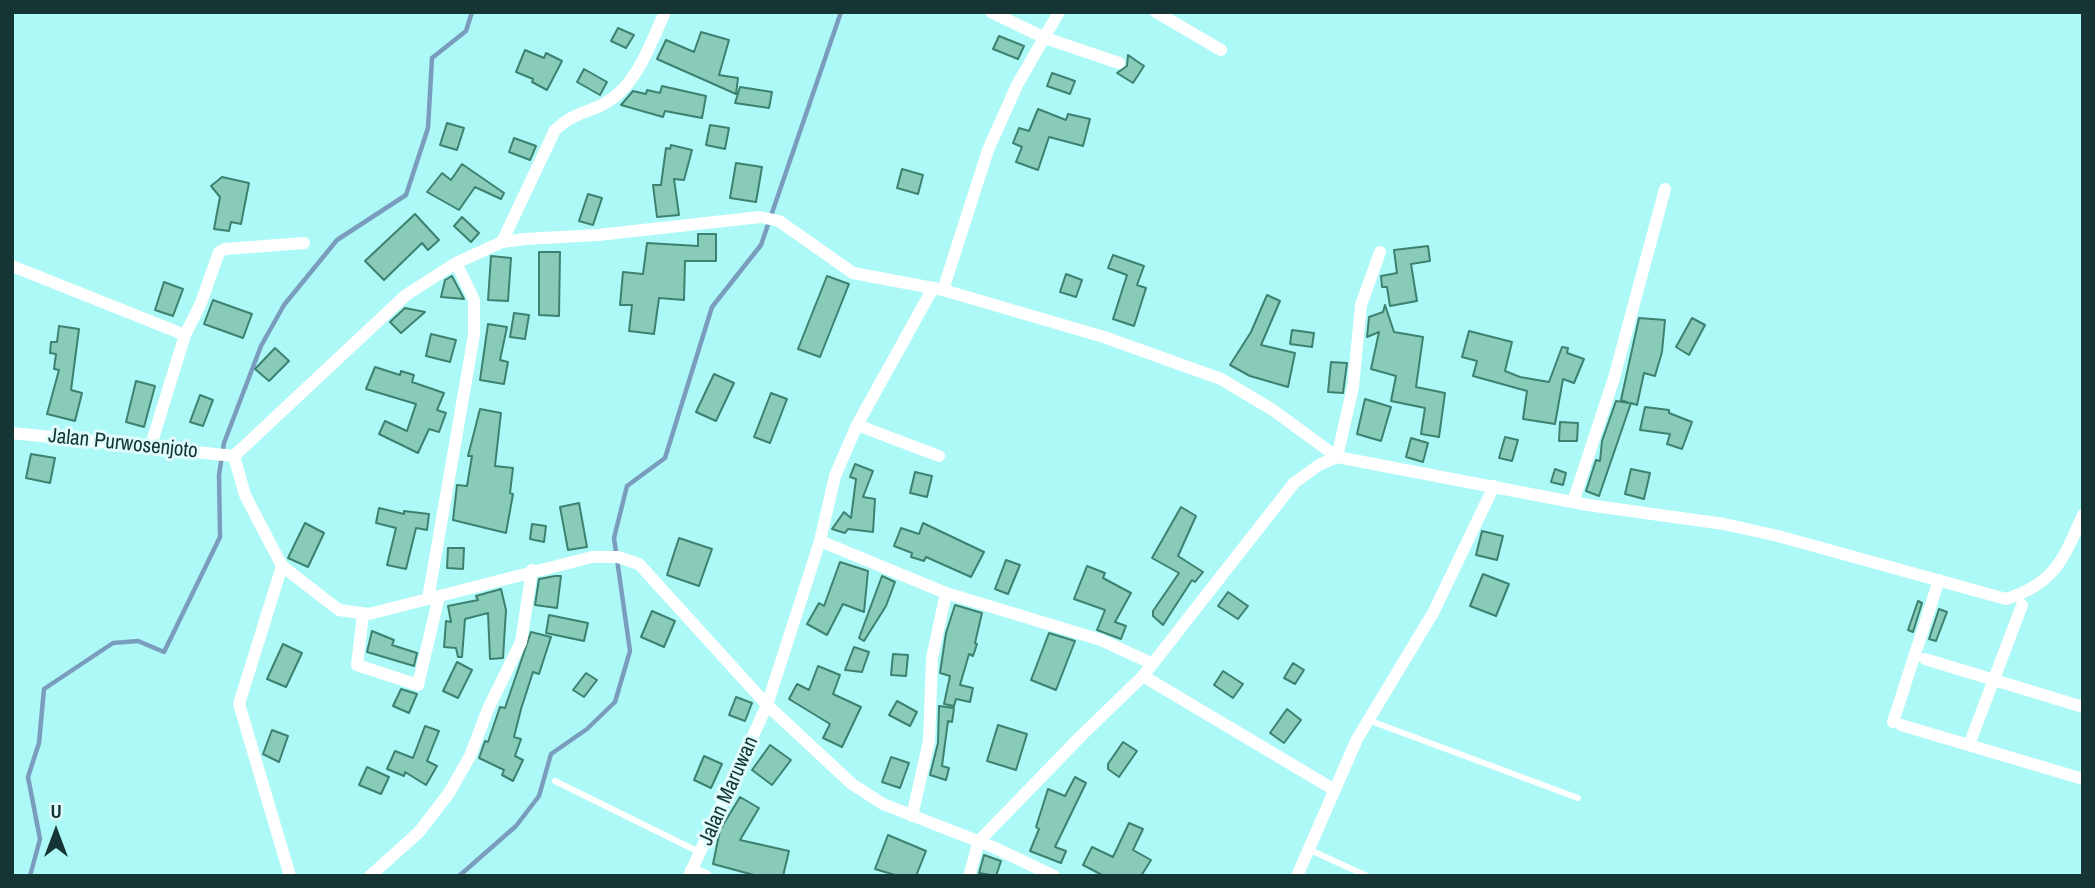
<!DOCTYPE html>
<html>
<head>
<meta charset="utf-8">
<style>
	body { margin:0 }
	#map { position:relative; width:2095px; height:888px; overflow:hidden; background:#adf9f8; font-family:"Archivo Narrow",sans-serif }
	canvas { display:block }
	.frame { position:absolute; inset:0; border:14px solid #153535; pointer-events:none }
	.north { position:absolute; left:21px; top:797px; width:70px; height:70px; -webkit-text-stroke:5px #e0fcfc; paint-order:stroke; rotate:0deg; font-size:19px; font-weight:700; line-height:28px; text-align:center; color:#153535 }
	.north::after { content:''; display:block; margin:auto; width:24px; height:32px; background:#153535; clip-path:polygon(50% 0,100% 100%,50% 72%,0 100%) }
</style>
</head>
<body>
<div id="map">
<canvas width="2095" height="888"></canvas>
<div class="frame"></div>
<div class="north">U</div>
</div>
<script>
const context = document.querySelector('canvas').getContext('2d');
context.lineJoin = 'round';
function strokePath(path, color, width, dash) { context.strokeStyle = color; context.lineWidth = width; context.lineCap = dash ? 'butt' : 'round'; context.setLineDash(dash || []); context.stroke(path); }
function fill(path, color) { context.fillStyle = color; context.fill(path, 'evenodd'); }
function drawText(font, color, halo, rows, align = 'center') {
  context.font = font + ' "Archivo Narrow",sans-serif'; context.lineWidth = 6; context.setLineDash([]); context.textBaseline = 'middle'; context.strokeStyle = halo; context.fillStyle = color; for (const [text, x, y, turn = 0] of rows) {
    context.save(); context.translate(x, y); context.rotate((+turn || 0) * Math.PI / 180); context.textAlign = isNaN(turn) ? turn : align; if (halo) context.strokeText(text, 0, 0); context.fillText(text, 0, 0); context.restore();
  }
}
strokePath(new Path2D(`
	M30,876L40,839L28,777L39,743L44,689L113,643L138,641L164,652L220,537L219,475L224,443L261,346L284,305L337,240L406,195L428,128L432,58L466,31L472,12
	M459,876L516,826L539,796L551,754L587,729L615,702L630,651L614,538L627,486L665,458L712,307L761,245L841,12`), '#7a9dbe', 4.5);
const building = new Path2D(`
	M618,28L634,35L626,48L611,41Z
	M701,32L729,40L719,75L738,78L736,94L657,59L666,40L694,52Z
	M999,36L1024,46L1018,59L993,49Z
	M525,50L544,58L546,53L562,61L547,90L532,82L533,79L516,72Z
	M1128,55L1144,66L1133,83L1117,73L1127,66Z
	M584,69L607,82L600,95L577,82Z
	M1052,73L1075,81L1070,94L1047,86Z
	M662,86L706,96L702,118L665,111L663,117L621,105L633,91L646,94L647,90L660,93Z
	M740,87L772,92L769,108L735,103Z
	M1038,109L1066,120L1068,114L1090,119L1083,146L1049,137L1038,170L1016,162L1022,147L1013,143L1019,128L1029,131Z
	M447,123L464,128L457,150L440,145Z
	M710,125L729,128L725,149L706,145Z
	M514,138L536,146L530,160L509,152Z
	M671,145L692,150L684,180L674,179L679,215L657,217L653,185H661L666,148L670,149Z
	M736,163L762,167L756,202L730,198Z
	M462,164L504,193L501,199L475,187L459,210L427,192L442,173L451,180Z
	M902,169L923,175L918,194L897,188Z
	M222,177L249,183L241,224L231,222L229,231L214,229L220,197L211,186Z
	M588,194L602,198L593,225L579,221Z
	M415,214L439,240L428,250L422,243L384,280L365,261Z
	M462,217L479,233L471,242L454,226Z
	M698,234H716V261H685L684,300L659,298L654,334L629,331L632,305H620L623,272L643,274L647,243L698,246Z
	M1428,246L1430,261L1411,264L1417,301L1390,306L1387,287H1382L1381,276L1397,273L1394,250Z
	M539,252H560L559,316L539,315Z
	M1113,255L1144,266L1137,285L1146,288L1134,326L1113,319L1127,275L1108,268Z
	M491,256L511,258L508,301L488,300Z
	M1066,274L1082,280L1076,297L1060,292Z
	M452,276L464,299L441,297L445,280Z
	M827,276L849,284L820,357L798,349Z
	M164,282L183,289L173,316L155,310Z
	M1267,295L1280,301L1261,345L1295,353L1288,387L1250,376L1230,365L1251,332Z
	M213,300L252,314L243,338L204,324Z
	M1385,305L1394,332L1423,337L1416,387L1445,393L1439,437L1421,434L1425,408L1391,401L1396,376L1371,369L1379,332L1367,337L1369,317L1383,312Z
	M405,308L425,312L401,333L390,322Z
	M514,313L529,315L525,339L510,337Z
	M1639,318L1665,320L1662,352L1655,376L1644,373L1637,405L1631,403L1599,496L1586,491L1596,460L1600,461L1602,441L1616,401L1629,403L1621,400Z
	M1692,318L1705,325L1689,355L1676,347Z
	M488,324L507,327L500,360L508,362L504,384L480,380Z
	M59,326L79,329L71,390L82,393L75,421L47,414L59,370L54,369L56,354L50,353L51,342H57Z
	M1292,330L1314,333L1312,347L1290,344Z
	M1469,331L1512,342L1505,371L1520,377L1549,382L1562,347L1568,348L1567,353L1584,359L1574,383L1563,379L1555,424L1523,419L1527,391L1473,376L1477,361L1462,357Z
	M431,334L456,340L450,362L426,356Z
	M275,348L289,361L269,381L255,369Z
	M1331,362L1347,363L1343,393L1328,392Z
	M375,367L400,375L401,371L414,375L412,382L444,393L437,410L446,413L439,432L429,429L418,453L379,434L385,421L407,431L416,404L366,389Z
	M714,374L734,383L716,421L696,412Z
	M136,381L155,386L144,427L126,422Z
	M771,393L787,399L770,443L754,437Z
	M200,395L213,400L203,426L190,422Z
	M1365,399L1391,407L1381,441L1357,434Z
	M1645,407L1669,410V413L1692,422L1682,449L1667,444L1670,434L1640,430Z
	M480,409L501,413L495,466L513,468L510,493L513,494L506,533L453,520L457,485L467,486L472,456H468Z
	M1560,422L1578,423L1577,441H1559Z
	M1505,437L1518,440L1512,461L1499,458Z
	M1411,438L1428,443L1423,462L1406,457Z
	M31,454L55,458L50,483L26,478Z
	M855,464L873,471L863,497L875,499L873,532L848,529L845,533L832,529L844,512L851,518L856,479L850,477Z
	M1555,469L1566,473L1563,485L1551,482Z
	M1631,469L1650,473L1644,499L1625,494Z
	M915,472L932,476L927,497L910,493Z
	M579,503L587,547L568,550L560,507Z
	M1181,507L1196,516L1178,556L1203,572L1195,582L1192,580L1163,625L1153,616V611L1179,573L1152,558Z
	M379,508L404,514V511L429,514L427,530L416,528L406,569L387,565L396,528L376,523Z
	M305,523L324,533L308,567L288,558Z
	M923,523L984,552L971,577L926,557L924,561L911,557L912,553L894,546L901,528L919,534Z
	M532,524L546,526L544,542L530,539Z
	M1482,531L1503,536L1497,560L1476,555Z
	M679,538L712,549L699,586L667,575Z
	M448,548H464L463,569L447,568Z
	M1006,560L1020,565L1008,594L995,589Z
	M840,562L868,571L864,612L843,604L827,635L807,624L819,603L824,606Z
	M1087,566L1105,573L1103,578L1131,593L1115,622L1126,626L1121,639L1097,630L1105,610L1074,599Z
	M1483,574L1509,584L1496,616L1470,606Z
	M555,576H561L557,608L535,605L539,579Z
	M882,576L895,582L886,606L864,641L859,638Z
	M501,589L506,610L503,658L490,659L488,613L465,619L462,657H458L456,648L444,647L446,621L451,622L448,606L478,600L476,596Z
	M1228,592L1248,606L1238,619L1218,606Z
	M1918,601L1922,603L1913,632L1908,630Z
	M955,605L982,613L975,643L977,644L973,656L969,654L960,685L973,688L970,702L956,699L954,706L944,704L950,676L940,673L946,633Z
	M1939,609L1947,612L1936,641L1929,639Z
	M652,611L675,621L664,647L641,637Z
	M549,615L588,623L584,641L546,633Z
	M372,631L394,640L392,645L417,653L414,666L367,652Z
	M531,632L551,637L539,674L533,672L521,709L514,737L521,739L515,756L523,760L513,781L502,775L504,770L479,758L485,741L488,742L500,707L505,708Z
	M1049,633L1075,641L1056,690L1031,680Z
	M283,644L302,653L286,687L267,679Z
	M854,647L869,652L862,672L845,670Z
	M893,654L908,655L906,676L891,675Z
	M457,662L472,670L458,698L443,691Z
	M1293,663L1304,670L1295,684L1284,678Z
	M818,666L840,675L833,694L861,707L842,747L823,738L830,724L789,699L797,684L809,690Z
	M1223,671L1243,684L1233,698L1214,685Z
	M586,673L597,680L584,697L573,690Z
	M401,689L417,694L409,713L393,706Z
	M736,697L752,703L745,721L729,715Z
	M897,701L917,712L910,726L889,715Z
	M939,706L954,708L952,722L948,721L942,766L949,768L946,780L930,775L938,743Z
	M1287,709L1301,720L1284,743L1270,733Z
	M998,725L1027,734L1016,770L987,761Z
	M425,726L439,731L427,761L437,766L426,785L405,772L404,776L387,769L395,751L413,758Z
	M272,730L288,736L279,762L263,754Z
	M1123,742L1137,751L1119,777L1108,769V764Z
	M770,745L791,760L772,785L752,770Z
	M704,756L722,764L711,788L694,780Z
	M891,757L909,763L900,788L882,782Z
	M367,767L389,777L381,794L359,785Z
	M1075,777L1086,783L1055,847L1066,851L1061,863L1030,851L1039,829L1036,827L1048,789L1065,796Z
	M740,797L759,808L740,840L789,851L783,876L754,875L713,864L720,830Z
	M1129,823L1143,829L1133,850L1151,860L1141,876H1104L1083,865L1092,847L1113,857Z
	M888,835L926,851L916,876H898L875,869Z
	M984,855L1001,861L996,876L979,873Z`);
fill(building, '#87cbb8');
strokePath(building, '#3d8170', 2);
strokePath(new Path2D(`
	M1368,720L1578,798
	M555,781L701,853
	M1308,849L1367,876`), '#fff', 6);
strokePath(new Path2D(`
	M991,12L1045,38L1119,63
	M1156,12L1221,50
	M502,242L555,130C572,114 583,114 602,105C636,88 650,45 665,12
	M12,266L185,335
	M943,290L1104,337L1221,379L1273,410L1337,457L1588,505L1724,524L1778,536L2006,599C2056,583 2063,559 2083,515
	M857,425L939,456
	M12,433L234,456
	M151,445L185,335L201,303L219,252L225,249L304,243
	M234,456L245,495L282,566L339,610L369,614L592,557H618L639,564L767,705L820,541L835,476L857,425L933,288L943,290L988,150L1017,85L1059,12
	M234,456L406,295L456,263L502,242L525,239L598,235L760,217L779,221L853,273L933,288
	M1573,502L1614,378L1665,189
	M820,541L946,593L1101,640L1151,663
	M282,566L239,704L290,876
	M428,599L474,335V300L456,263
	M363,614L357,665L418,685L439,596
	M1925,659L2083,707
	M1143,676L1333,789
	M1893,722L1939,580
	M1901,725L2083,779
	M1969,745L2022,605
	M912,816L929,741L932,658L946,593
	M691,870L706,876
	M370,876L419,832L449,793L470,756L488,709L521,642L532,570
	M689,876L767,705L852,784L883,804L993,847L1054,876
	M969,876L979,841L1082,735L1143,676L1294,483L1319,465L1337,457L1353,387L1361,305L1380,252
	M1297,876L1357,739L1433,613L1494,486`), '#fff', 12);
drawText('21px', '#153535', '#e0fcfc', [
	["Jalan Purwosenjoto",123,444,6],
	["Jalan Maruwan",729,791,-66]
]);
</script>
</body>
</html>
